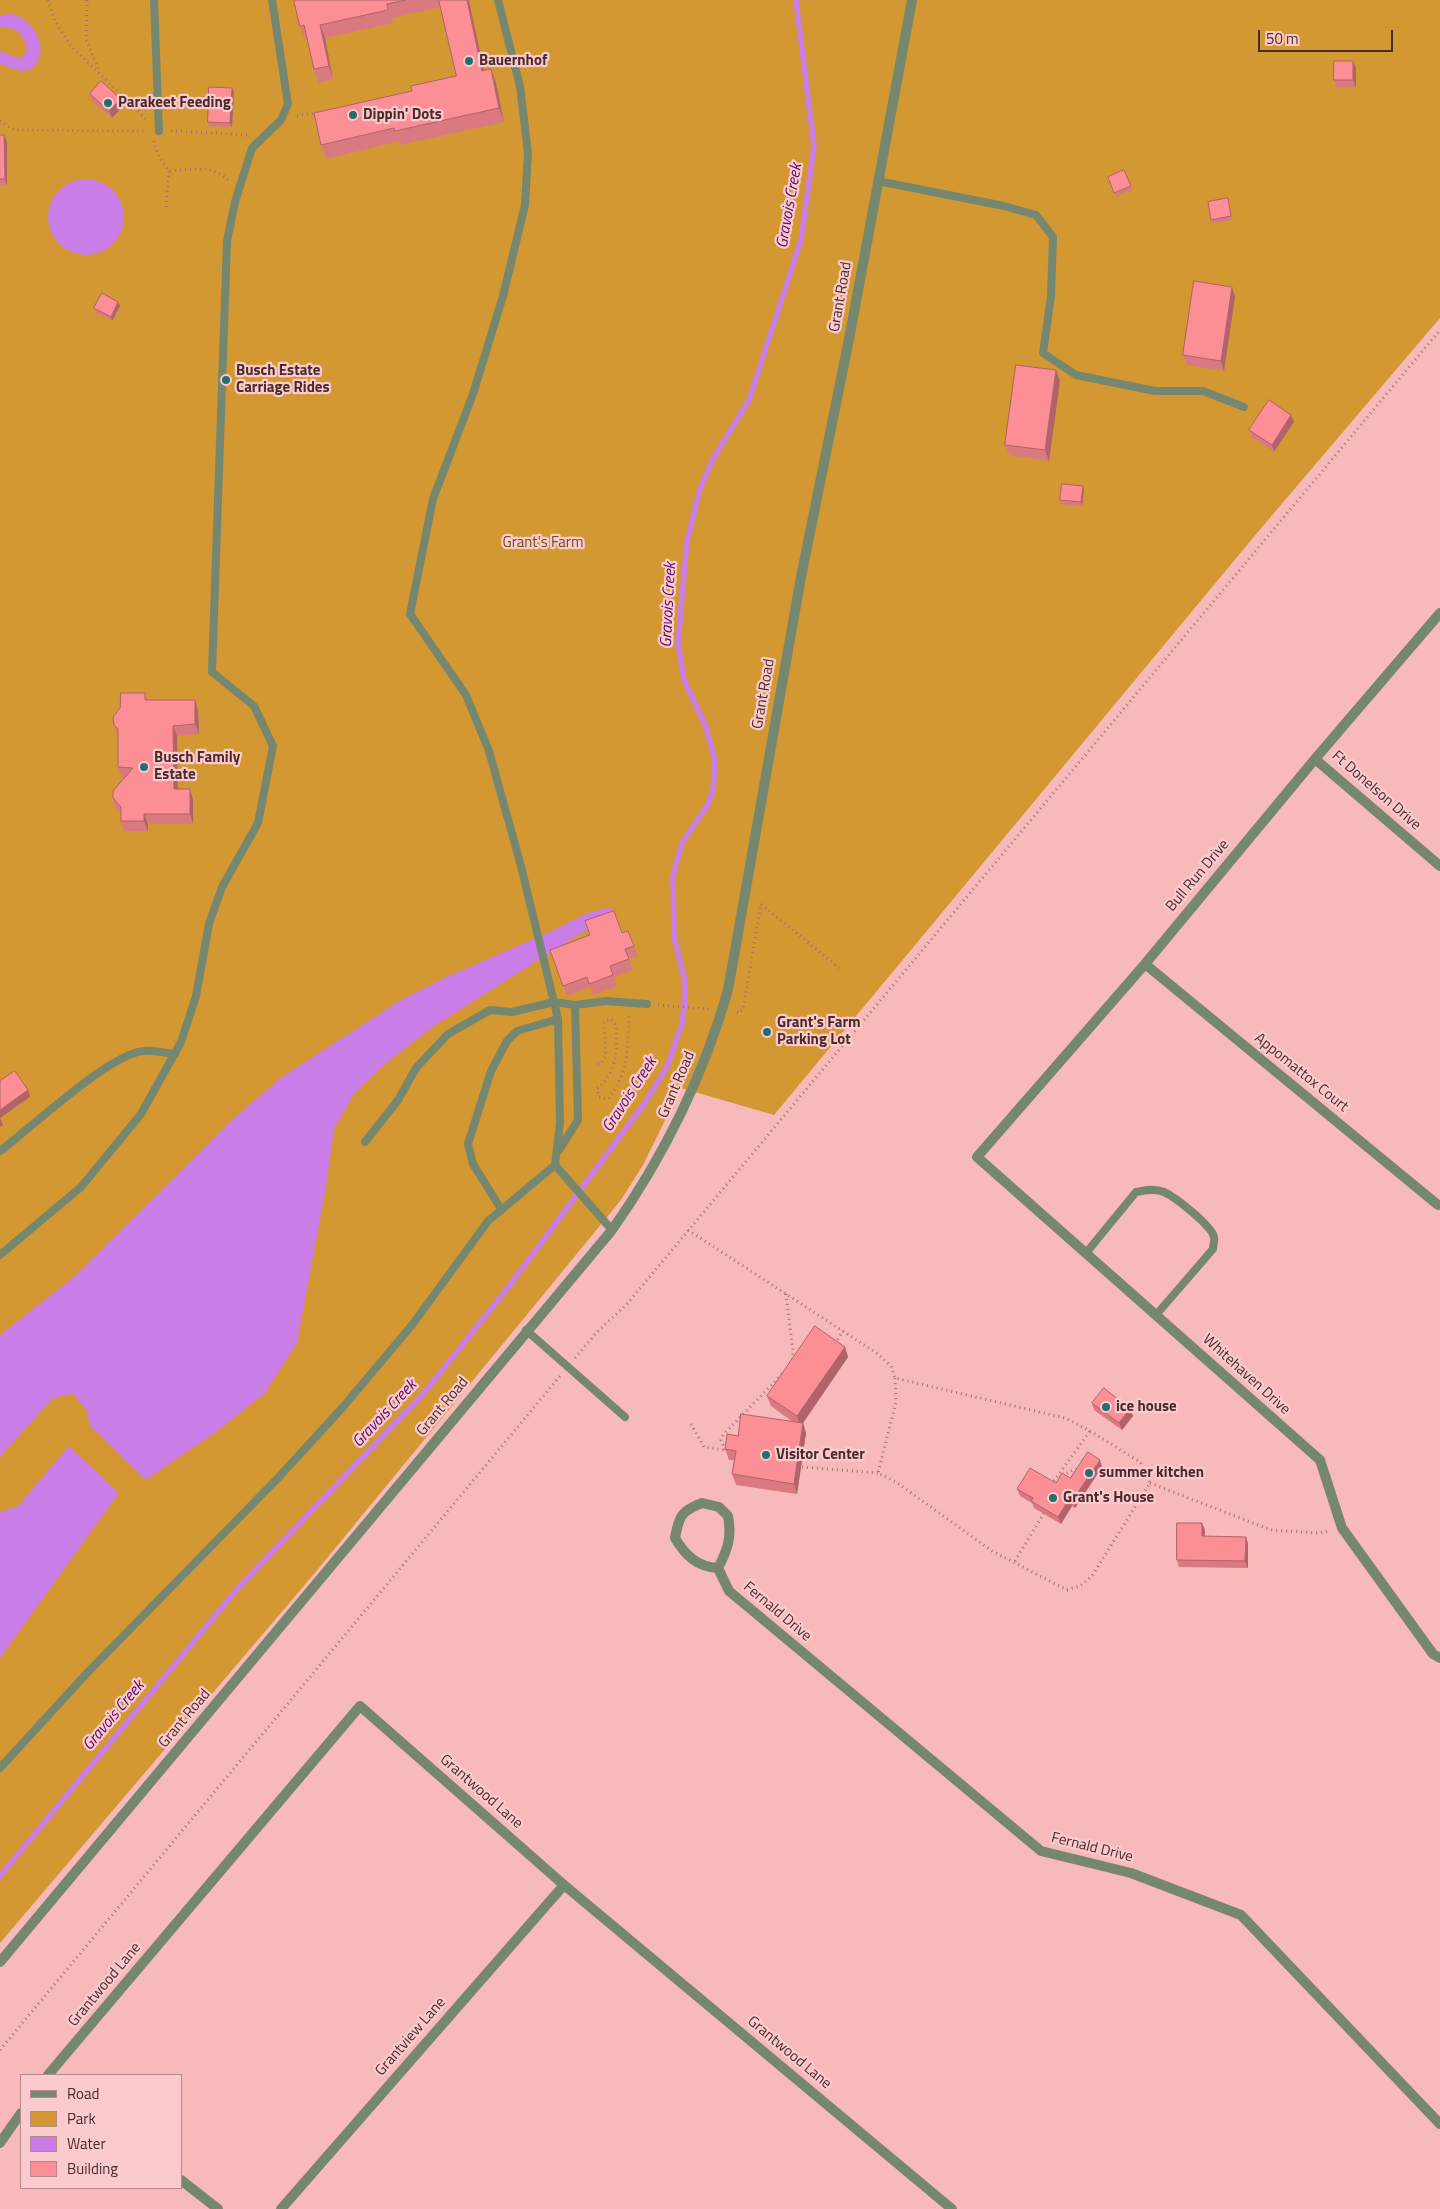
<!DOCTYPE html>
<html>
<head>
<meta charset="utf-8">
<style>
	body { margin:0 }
	#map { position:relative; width:1440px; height:2209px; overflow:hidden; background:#f8b9bb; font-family:"Titillium Web",sans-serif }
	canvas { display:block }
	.legend { position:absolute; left:20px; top:2074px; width:162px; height:115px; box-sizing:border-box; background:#fbcacc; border:1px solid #b48a8c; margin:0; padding:6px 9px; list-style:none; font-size:15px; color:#4a2b2c }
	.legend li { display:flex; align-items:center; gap:10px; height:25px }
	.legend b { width:25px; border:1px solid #b48a8c }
	.scale { position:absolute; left:1258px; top:30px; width:135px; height:22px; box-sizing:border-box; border:2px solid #4a2b2c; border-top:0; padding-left:6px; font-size:15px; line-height:18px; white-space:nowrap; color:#4a2b2c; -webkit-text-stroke:4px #fbcacc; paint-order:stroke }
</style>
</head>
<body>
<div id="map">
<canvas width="1440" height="2209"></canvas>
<ul class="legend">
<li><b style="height:6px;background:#76876f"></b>Road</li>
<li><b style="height:14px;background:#d39832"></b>Park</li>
<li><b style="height:14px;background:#ca7de7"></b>Water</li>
<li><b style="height:14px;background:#fc8e96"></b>Building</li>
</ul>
<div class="scale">50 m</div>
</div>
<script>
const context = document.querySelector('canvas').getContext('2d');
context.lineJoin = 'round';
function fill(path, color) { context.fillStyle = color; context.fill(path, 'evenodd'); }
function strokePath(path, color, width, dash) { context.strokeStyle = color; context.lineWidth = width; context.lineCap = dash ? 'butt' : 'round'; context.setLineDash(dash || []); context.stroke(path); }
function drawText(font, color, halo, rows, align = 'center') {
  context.font = font + ' "Titillium Web",sans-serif'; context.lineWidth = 4.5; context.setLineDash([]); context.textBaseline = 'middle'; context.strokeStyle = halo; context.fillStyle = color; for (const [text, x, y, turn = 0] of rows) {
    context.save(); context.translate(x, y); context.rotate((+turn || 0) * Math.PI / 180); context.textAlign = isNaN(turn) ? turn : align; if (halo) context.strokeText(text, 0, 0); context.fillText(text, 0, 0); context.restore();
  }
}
fill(new Path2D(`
	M0,0H1440V318L1257,533L774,1115L681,1088L643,1165L621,1200L314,1574L0,1943Z`), '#d39832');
fill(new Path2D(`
	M12,14C34,19 53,52 31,69L20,71L0,64V51L20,59L27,50C25,35 15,25 0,28V15Z
	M48 217a38 38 0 1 1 76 0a38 38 0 1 1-76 0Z
	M611,907L613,913L434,1026L385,1064L354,1094L334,1129L326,1187L297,1343L265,1393L216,1432L146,1480L90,1426L87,1411L73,1394L53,1398L0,1457V1335L75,1276L234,1118L282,1077L401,1000L444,978L550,932L585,914Z
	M69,1446L119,1493L0,1658V1512L18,1506Z`), '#ca7de7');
strokePath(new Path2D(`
	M0,1876L238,1588L424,1393L510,1285L644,1104L667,1067L682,1024L685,999V981L674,937L673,875L682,843L707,806L713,791L715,761L706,727L684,680L678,642L687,541L700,489L713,459L749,400L801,240L814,146L796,0`), '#ca7de7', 5.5);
strokePath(new Path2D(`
	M48,0L55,21L71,46L146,119
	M87,0L86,39L99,70
	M297,116L317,112
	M0,121L14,130L147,131
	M171,131L247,135
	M154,141L157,153L169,171C192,170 212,163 230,182
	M166,207L169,171
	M658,1005L709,1009
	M737,1012L740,1013L743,1009L761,904L839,968
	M598,1064H601L606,1056L604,1022L611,1019L616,1025C617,1053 618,1069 597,1089L599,1097L608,1099C629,1074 628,1045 629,1014
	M688,1230L878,1354L891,1366L895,1378L1065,1418L1090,1431L1140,1462L1150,1483L1092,1576L1080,1586L1067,1590L992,1551L896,1482L878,1473L896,1402L895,1378
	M786,1294L793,1351L792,1362
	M835,1344L843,1331
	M575,1358L597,1332L627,1304L1440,330
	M691,1424L704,1447L725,1450
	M725,1450L721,1440L723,1435L785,1371
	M802,1467L878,1473
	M1062,1475L1077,1469
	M1150,1483L1271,1530L1319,1533L1330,1531
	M1051,1485L1090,1431
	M1015,1561L1044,1513
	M0,2050L560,1376`), '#a17274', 3, [1, 4]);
strokePath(new Path2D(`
	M154,0L159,131
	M878,181L1004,206L1036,215L1053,237L1051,296L1043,353L1076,375L1155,391H1203L1244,407
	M575,1005L606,1001L647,1004
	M365,1142L398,1100L416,1068L448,1034L490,1010L512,1012L554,1002L575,1005L578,1120L559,1150
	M0,1151C31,1128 110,1053 144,1051C154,1050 165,1053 175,1054
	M555,1165L612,1230
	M501,1209L473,1164L468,1144L491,1071L507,1041L517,1031L558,1019
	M1086,1253L1136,1192C1145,1190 1155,1188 1164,1192C1175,1197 1211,1225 1214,1237C1215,1240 1213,1245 1213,1249L1156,1315
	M0,1255L81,1187L141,1114L181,1042L196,996L209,924L222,887L258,823L273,746L254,706L212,672L227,241L235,202L252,148L281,120L288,104L272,0
	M526,1330L625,1417
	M0,1768L87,1673L278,1478L343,1407L412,1325L488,1221L555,1165L560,1123L558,1019L521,866L489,751L466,695L410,614L433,499L473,394L503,296L525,205L528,153L520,86L498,0`), '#76876f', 8);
strokePath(new Path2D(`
	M1440,613L1315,759L1145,964L977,1157L1320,1460L1342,1528L1433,1654L1440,1658
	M1315,759L1440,866
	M1145,964L1438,1205
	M702,1503L719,1507L728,1516C732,1537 728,1549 718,1568C697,1567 685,1555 675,1538C679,1516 681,1511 702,1503Z
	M718,1568L729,1591L1041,1851L1131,1873L1241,1915L1440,2124
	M48,2075L360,1706L564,1885L952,2209
	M0,2143L21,2113
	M181,2180L218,2209
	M281,2209L564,1885`), '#76876f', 10);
strokePath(new Path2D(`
	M0,1962L612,1230C664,1156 703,1078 728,990L801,577L850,334L912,0`), '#76876f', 10);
fill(new Path2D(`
	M294,0H472L469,1L484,71L491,69L496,83L504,122L400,145L399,141L326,159L321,145L412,91L456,76L441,7L392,18L393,23L325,38L333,79L319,83L314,69L308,39L305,40L300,26Z
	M1356,68V87H1336L1334,80Z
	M232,88L234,92L232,127L209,126L208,122Z
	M90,94L121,99L123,106L112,118L92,101Z
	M0,135L7,142V186H0Z
	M1124,170L1132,190L1116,196L1108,177Z
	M1228,198L1232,220L1213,223L1211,220Z
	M1235,297L1224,371L1187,365L1183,355Z
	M120,306L112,321L95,312L94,308Z
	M1060,381L1049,461L1009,455L1005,445Z
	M1291,415L1294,422L1274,452L1252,437L1249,430Z
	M1084,490L1082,506L1061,504L1060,500Z
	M145,693L148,700L198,710L199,734L177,736V789L193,799V824H148V831H124L121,821V813L116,809L113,798L125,777H122L118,767V736L114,725Z
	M628,931L638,956L629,959L633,970L614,977L617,986L593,995L590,987L567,996L550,950Z
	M845,1347L848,1357L803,1423L806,1433L797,1494L736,1485L732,1474L734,1460H729L725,1449L738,1436L793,1422L771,1406L767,1396Z
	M1092,1403L1130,1409L1133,1416L1122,1430L1094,1410Z
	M1102,1467L1075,1508L1072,1506L1061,1524L1034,1508L1032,1503L1020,1496L1017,1489L1056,1483Z
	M1205,1530L1204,1536L1246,1537L1248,1544V1568L1179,1567L1177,1560Z`), '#d97a81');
fill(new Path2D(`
	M467,0L469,1L487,85L482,71Z
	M320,25L325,38L333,79L329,66Z
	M1353,61L1356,68V87L1353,80Z
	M491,69L496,83L504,122L499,108Z
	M232,88L234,92L232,127L230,123Z
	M121,99L123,106L112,118L109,111Z
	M4,135L7,142V186L5,179Z
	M1232,287L1235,297L1224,371L1221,361Z
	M118,302L120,306L112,321L111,317Z
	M1056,370L1060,381L1049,461L1045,450Z
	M1291,415L1294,422L1274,452L1272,445Z
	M1083,486L1084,490L1082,506L1081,502Z
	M195,700L198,710L199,734L195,724Z
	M173,726L177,736L178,799L174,789Z
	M190,789L193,799V824L190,814Z
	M144,814L148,824V831L144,821Z
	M28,1090L30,1097L0,1118V1110Z
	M0,1118L3,1125L0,1127Z
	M845,1347L848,1357L803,1423L806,1433L797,1494L794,1484L800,1427L797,1416Z
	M1130,1409L1133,1416L1122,1430L1119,1423Z
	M1100,1460L1102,1467L1075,1508L1072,1501Z
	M1069,1499L1072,1506L1061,1524L1058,1517Z
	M1202,1523L1205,1530L1204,1543L1202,1536Z
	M1246,1537L1248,1544V1568L1245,1561Z`), '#b06369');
const building = new Path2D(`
	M294,0H406L387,4L388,10L320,25L329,66L314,69L304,25L300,26Z
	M439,0H467L482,71L491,69L499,108L395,131L394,128L321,145L314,113L412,91L411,86L456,76Z
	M1334,61H1353V80H1334Z
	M101,81L121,99L109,111L90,94Z
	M209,87L232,88L230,123L208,122Z
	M0,135H4L5,179H0Z
	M1124,170L1131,186L1114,193L1108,177Z
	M1228,198L1231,216L1211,220L1208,202Z
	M1194,281L1232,287L1221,361L1183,355Z
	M102,293L118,302L111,317L94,308Z
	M1016,365L1056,370L1045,450L1005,445Z
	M1269,400L1291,415L1272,445L1249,430Z
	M1062,484L1083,486L1081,502L1060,500Z
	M121,693H145V700H195V724L173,726L174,789H190V814H144V821H121V807L113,798V791L133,768L118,767V729L114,725L113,717L120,708Z
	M614,911L622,933L628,931L634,946L625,949L629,959L610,966L613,975L589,984L587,977L563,986L550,950L590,935L585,921Z
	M15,1071L28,1090L0,1110V1081Z
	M815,1326L845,1347L797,1416L767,1396Z
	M1104,1388L1130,1409L1119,1423L1092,1403Z
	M741,1414L803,1423L794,1484L732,1474L736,1451L725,1449L727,1434L738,1436Z
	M1088,1452L1100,1460L1072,1501L1069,1499L1058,1517L1031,1501L1033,1498L1017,1489L1030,1468L1056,1483L1062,1473L1070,1478Z
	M1177,1523H1202V1536L1246,1537L1245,1561L1177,1560Z`);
fill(building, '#fc8e96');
strokePath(building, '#b06369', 1);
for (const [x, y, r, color] of [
	[469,61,5,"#236f70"],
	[108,103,5,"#236f70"],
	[353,115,5,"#236f70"],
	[226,380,5,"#236f70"],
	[144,767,5,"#236f70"],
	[767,1032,5,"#236f70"],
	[1106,1407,5,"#236f70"],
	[766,1455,5,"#236f70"],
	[1089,1473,5,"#236f70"],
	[1053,1498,5,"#236f70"]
]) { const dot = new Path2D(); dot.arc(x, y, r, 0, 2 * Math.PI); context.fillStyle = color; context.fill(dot); strokePath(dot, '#fbcacc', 2); }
drawText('bold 15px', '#4a2b2c', '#fbcacc', [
	["Bauernhof",479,61],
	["Parakeet Feeding",118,103],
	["Dippin' Dots",363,115],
	["Busch Estate",236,371],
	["Carriage Rides",236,388],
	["Busch Family",154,758],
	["Estate",154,775],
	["Grant's Farm",777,1023],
	["Parking Lot",777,1040],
	["ice house",1116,1407],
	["Visitor Center",776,1455],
	["summer kitchen",1099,1473],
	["Grant's House",1063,1498]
], 'left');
drawText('15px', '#4a2b2c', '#fbcacc', [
	["Grant Road",841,297,-80],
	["Grant Road",764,694,-80],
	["Ft Donelson Drive",1376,791,41],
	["Bull Run Drive",1198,876,-50],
	["Appomattox Court",1301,1073,39],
	["Grant Road",677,1085,-67],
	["Whitehaven Drive",1246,1375,42],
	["Grant Road",443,1407,-50],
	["Fernald Drive",777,1612,40],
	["Grant Road",185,1719,-50],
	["Grantwood Lane",481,1792,41],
	["Fernald Drive",1092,1848,14],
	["Grantwood Lane",105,1985,-50],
	["Grantview Lane",411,2037,-49],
	["Grantwood Lane",789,2053,40]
]);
drawText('15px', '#6d4e1a', '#fbcacc', [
	["Grant's Farm",543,543]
]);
drawText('italic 16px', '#55076c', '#fbcacc', [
	["Gravois Creek",790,206,-80],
	["Gravois Creek",669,605,-87],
	["Gravois Creek",630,1095,-57],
	["Gravois Creek",385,1414,-47],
	["Gravois Creek",114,1716,-50]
]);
</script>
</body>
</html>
